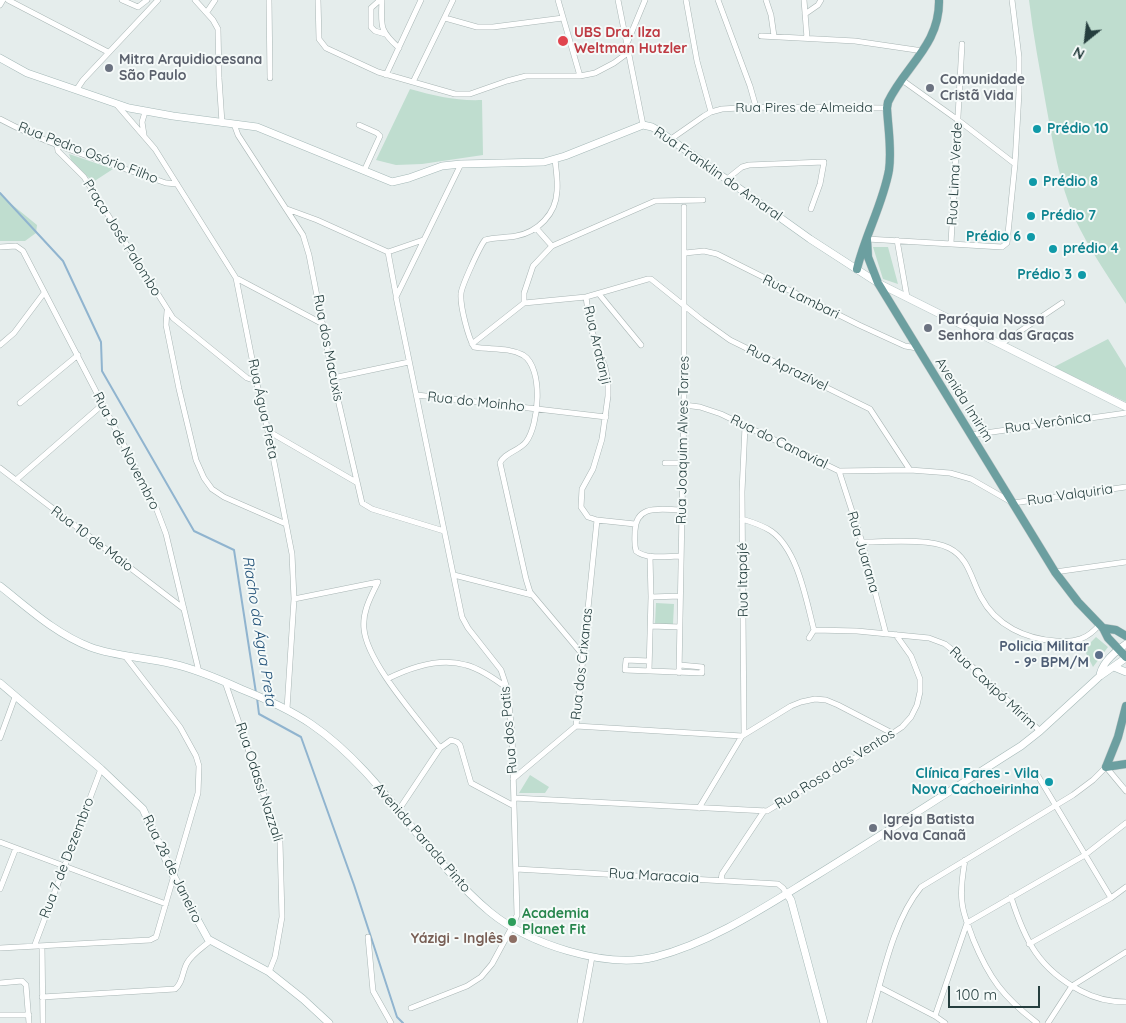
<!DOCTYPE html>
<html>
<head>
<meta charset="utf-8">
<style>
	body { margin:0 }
	#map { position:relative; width:1126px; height:1023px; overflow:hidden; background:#e5edec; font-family:Quicksand,sans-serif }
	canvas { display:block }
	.north { position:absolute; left:1061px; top:15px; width:50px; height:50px; -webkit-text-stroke:4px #f5faf9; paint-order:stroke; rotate:209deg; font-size:14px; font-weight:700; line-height:20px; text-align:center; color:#253e3e }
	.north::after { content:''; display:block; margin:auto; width:18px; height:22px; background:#253e3e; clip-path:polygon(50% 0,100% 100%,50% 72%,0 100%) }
	.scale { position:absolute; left:948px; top:986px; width:92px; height:22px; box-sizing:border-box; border:2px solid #253e3e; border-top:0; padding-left:6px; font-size:15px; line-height:18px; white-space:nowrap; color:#253e3e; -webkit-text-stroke:4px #f5faf9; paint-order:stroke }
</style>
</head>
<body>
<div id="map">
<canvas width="1126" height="1023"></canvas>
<div class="north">N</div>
<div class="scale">100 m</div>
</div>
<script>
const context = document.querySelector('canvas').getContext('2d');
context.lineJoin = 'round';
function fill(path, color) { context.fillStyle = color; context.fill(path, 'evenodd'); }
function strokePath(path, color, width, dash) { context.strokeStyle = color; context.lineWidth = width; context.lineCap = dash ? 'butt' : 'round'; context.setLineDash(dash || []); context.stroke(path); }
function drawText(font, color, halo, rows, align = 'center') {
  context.font = font + ' Quicksand,sans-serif'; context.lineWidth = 4; context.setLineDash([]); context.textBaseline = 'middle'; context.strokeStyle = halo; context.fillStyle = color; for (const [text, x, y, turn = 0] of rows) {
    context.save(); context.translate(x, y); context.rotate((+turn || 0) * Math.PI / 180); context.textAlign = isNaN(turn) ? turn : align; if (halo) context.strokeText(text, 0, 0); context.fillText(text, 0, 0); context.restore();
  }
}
fill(new Path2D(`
	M1029,0H1126V304C1108,276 1089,249 1075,219C1059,183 1053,143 1046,105C1040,70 1033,35 1029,0Z
	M410,89C435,96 456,101 482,100L483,155L422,164L396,165L376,160Z
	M69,154L113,169L93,182L71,160Z
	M0,194L10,203L37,225L36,233L25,241H0Z
	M873,247H888L898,284L883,279Z
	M1108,339L1126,368V402L1054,367Z
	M656,603L674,604L673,624H655Z
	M1096,637L1108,647L1093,667L1084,649Z
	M530,775L549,787L545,793H519Z`), '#bfddcf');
strokePath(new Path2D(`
	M0,193L63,261L101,342L102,371L194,531L234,550L256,693
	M257,698L259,714L301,737L354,885L397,1017L403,1023`), '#90b4cf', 2);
const street = new Path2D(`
	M8,0L108,52
	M122,0L138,7L147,0
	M195,0L213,20L218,29L219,78L222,123
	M269,0L270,78
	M318,0L319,39L326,48L378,72L455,94H470L507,81L526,76H580L595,73L614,63L629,52
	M380,0L371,8V27L375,31L385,34
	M382,0C381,26 379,30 399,48
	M558,0L580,76
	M618,0L643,125
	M686,0L697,61L711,112
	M718,0L750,86L756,107
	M766,0L771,15L774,36
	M804,0L807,38
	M0,5L3,0
	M207,12L215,0
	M805,14L818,5L821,0
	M445,18L477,27H493L563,18
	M761,36L855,41L923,51
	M628,41L645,0
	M386,75L421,0
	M902,80L958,120L1015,164
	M413,82L453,0
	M77,89L83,80L158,0
	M117,105L155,149L236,278L257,384L268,431L292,554L294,599L287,709
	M0,119C52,147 110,163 166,183L177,184
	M234,124L238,135L303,235L309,255L333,378L362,503L372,509L444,531
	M359,125L377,133L380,136L364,171
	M144,135L142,122L145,112
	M671,139L704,116L711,112L722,109L756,107L887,108
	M57,145L58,151L84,177L173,318L247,378L256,381
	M555,159C556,170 558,180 557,191C556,214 538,232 516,236C506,238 495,237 485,240C480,246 461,287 461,294C460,306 468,337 474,347C491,350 508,347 523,355C544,368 539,425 526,442C519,451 504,453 500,463L526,579L530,592L583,655
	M727,179L742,167L749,165L824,162L820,184L811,209
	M287,209L317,220L388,252
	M536,228L552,246
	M867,239L1002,247L1007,243L1015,164L1019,92V57L1012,0
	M897,240L907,297
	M951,243L962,44
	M0,247L16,246L23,251L155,505L166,534L199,672
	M388,252L396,295
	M388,252L423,240
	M685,253L704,251L717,254L859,325L905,346L917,348
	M236,278L323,324
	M599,294L641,345
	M586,297L590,326L605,367L608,382V396L602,439L593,469L582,489L581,507L588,517L597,520L635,524
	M524,303L586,297L648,279H651L702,320L730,340L870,409L910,470
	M524,303V293L533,266L552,246L655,201L703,200
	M167,311L166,325L179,389L196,460L204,478L212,489L224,497L286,524
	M472,344L524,303
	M1001,344L1062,303
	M0,345L14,333L44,293
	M333,378L409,362
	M417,395L606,417
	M20,403L78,355
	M684,405L700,407L721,414L839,471L910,470L950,473L971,479L1013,503L1126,487
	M268,431L356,482
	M971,435L1126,413
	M665,463H683
	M0,468L184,609
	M839,471L862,542L886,634
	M16,480L102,405
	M742,519C752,522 762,525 771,531C798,550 806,600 814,630L809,638
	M862,542C884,542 929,538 949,548C969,558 971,579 981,597C996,626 1026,639 1056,641C1075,643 1088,639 1100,624
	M681,556C667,556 647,560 636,551C634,544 635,538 635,531C636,503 662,510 682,510
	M1055,572L1126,562
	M454,575L532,595
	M378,582C371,596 362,612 364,629C367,663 419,720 440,748
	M651,597L680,596
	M294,599L378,582
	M651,626L680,627
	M814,630L857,631L929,638L945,644L965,660L1040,731
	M649,661L626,660L625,670L702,673V667L680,665
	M649,671L651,597L650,556
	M679,673L684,405V207
	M387,679C411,667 440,657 466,665C481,669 495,679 507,688
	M225,682L280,842L282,917L275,957L269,972
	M576,726L742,736L791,706L801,702L815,699L826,700L838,705L892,733
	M744,734L742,492L745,426
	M0,738L15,697
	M1038,776L1111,898
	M513,779L576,726L597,520
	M514,798L767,811L865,752L902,727L911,717L917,705L920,692V679L911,656L896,635
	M699,808L742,736
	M398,811L440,748L451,740L457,742L460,745L471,783L514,806
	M0,842L166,904
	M965,860C963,873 960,888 962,902C963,915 969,927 973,939C989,978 1003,997 1037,1023
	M516,869L778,884L783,888L787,894
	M721,880L722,874L764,811
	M0,889L16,848
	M1011,897C1025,941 1039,969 1081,991C1094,998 1111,1002 1126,1002
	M368,937L373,991L391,1023
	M1029,944L1111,898L1126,887
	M42,946L43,1023
	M34,947L101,769
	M0,948L150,940L156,937L198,793L199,766L196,756L180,727L125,656
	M0,983L22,981L26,985L29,1023
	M879,987L935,1016L945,1023
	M42,997L175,989C183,983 182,972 187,963C192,954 202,948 210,941
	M411,1008L467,986L481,977L492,964L512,927L517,915L512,732L507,688L501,670L468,628L462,617L396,297L461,164
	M0,1015H29
	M935,1016L967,923L1085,855L1126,823
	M580,1023L592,957
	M869,1023C882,980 892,922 921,887L1073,795L1093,780L1106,767L1126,791
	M1048,1023L1072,986L1126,952`);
const secondary = new Path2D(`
	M0,58L27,73L129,108L173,116L257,127L392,182L409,178L442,166L461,164L544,162L565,156L643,125L652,127L659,131L810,239L878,283L1126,407
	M0,586C28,608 56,634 90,647C117,657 145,657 173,664C196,669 219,679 241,689C266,699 289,709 311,724C383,773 424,857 490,912C529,944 605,969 655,957C713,942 766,906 817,875C885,833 953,789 1021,746L1040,731L1100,676L1126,658
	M1114,667L1126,672
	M1100,676C1101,663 1116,651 1126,644
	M0,683L101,769L143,809L174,877L208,939L269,972L303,999L329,1023
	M787,894L791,900L824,1023`);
const primary = new Path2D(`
	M867,239L868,257L878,283L1055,572L1078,602L1103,628L1108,638L1126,657
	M857,269C865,235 883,204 889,170C892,150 888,128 887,108L888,102C905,66 940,45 939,0
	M1103,628L1116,630L1126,636
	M1106,767L1118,737L1126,706
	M1106,767L1126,764`);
strokePath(street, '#a8b5b4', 6);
strokePath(secondary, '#a4b8b7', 8);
strokePath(primary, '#c2c9c9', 9);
strokePath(street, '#fff', 5);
strokePath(secondary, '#fff', 7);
strokePath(primary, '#6c9fa0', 8);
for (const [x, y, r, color] of [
	[563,41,6,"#e0444e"],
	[109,68,5,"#6b7280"],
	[930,88,5,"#6b7280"],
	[1037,129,5,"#0f9aa8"],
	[1033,182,5,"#0f9aa8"],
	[1031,216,5,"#0f9aa8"],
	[1031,237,5,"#0f9aa8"],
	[1053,249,5,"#0f9aa8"],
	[1082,275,5,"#0f9aa8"],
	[928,328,5,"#6b7280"],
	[1099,655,5,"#5c6f8a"],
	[1049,782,5,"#0f9aa8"],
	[873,828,5,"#6b7280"],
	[512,922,5,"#2e9e5b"],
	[513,939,5,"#8d6e63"]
]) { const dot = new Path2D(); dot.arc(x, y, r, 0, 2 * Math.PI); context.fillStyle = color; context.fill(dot); strokePath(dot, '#f5faf9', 2); }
drawText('bold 14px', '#be3a42', '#f5faf9', [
	["UBS Dra. Ilza",574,33],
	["Weltman Hutzler",574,49]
], 'left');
drawText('bold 14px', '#5b616d', '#f5faf9', [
	["Mitra Arquidiocesana",119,60],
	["São Paulo",119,76],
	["Comunidade",940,80],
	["Cristã Vida",940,96],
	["Paróquia Nossa",938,320],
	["Senhora das Graças",938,336],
	["Igreja Batista",883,820],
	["Nova Canaã",883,836]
], 'left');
drawText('14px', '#253e3e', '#f5faf9', [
	["Rua Pires de Almeida",804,108],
	["Rua Pedro Osório Filho",88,153,21],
	["Rua Franklin do Amaral",718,174,35],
	["Rua Lima Verde",955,174,-87],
	["Praça José Palombo",122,238,58],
	["Rua Lambari",801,297,26],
	["Rua Aratanji",597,345,77],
	["Rua dos Macuxis",328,348,79],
	["Rua Aprazível",787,368,26],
	["Avenida Imirim",964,400,58],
	["Rua do Moinho",476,402,6],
	["Rua Água Preta",263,409,78],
	["Rua Verônica",1048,423,-8],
	["Rua Joaquim Alves Torres",683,440,-89],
	["Rua do Canavial",779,442,26],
	["Rua 9 de Novembro",126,451,63],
	["Rua Valquiria",1070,495,-8],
	["Rua 10 de Maio",92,539,37],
	["Rua Juarana",863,552,74],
	["Rua Itapajé",743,580,-91],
	["Rua dos Crixanas",582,664,-84],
	["Rua Caxipó Mirim",993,688,43],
	["Rua dos Patis",509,730,-95],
	["Rua Rosa dos Ventos",835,769,-32],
	["Rua Odassi Nazzali",259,782,72],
	["Avenida Parada Pinto",422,838,49],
	["Rua 7 de Dezembro",67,858,-69],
	["Rua 28 de Janeiro",172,869,64],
	["Rua Maracaia",654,876,3]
]);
drawText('bold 14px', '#0d838f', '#f5faf9', [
	["Prédio 10",1047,129],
	["Prédio 8",1043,182],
	["Prédio 7",1041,216],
	["Prédio 6",1021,237,"right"],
	["prédio 4",1063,249],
	["Prédio 3",1072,275,"right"],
	["Clínica Fares - Vila",1039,774,"right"],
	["Nova Cachoeirinha",1039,790,"right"]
], 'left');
drawText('bold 14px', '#4e5e75', '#f5faf9', [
	["Policia Militar",1089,647],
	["- 9º BPM/M",1089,663]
], 'right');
drawText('bold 14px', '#27864d', '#f5faf9', [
	["Academia",522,914],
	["Planet Fit",522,930]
], 'left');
drawText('bold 14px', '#785e54', '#f5faf9', [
	["Yázigi - Inglês",503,939]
], 'right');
drawText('italic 15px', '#215178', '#f5faf9', [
	["Riacho da Água Preta",259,631,81]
]);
</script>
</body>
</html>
